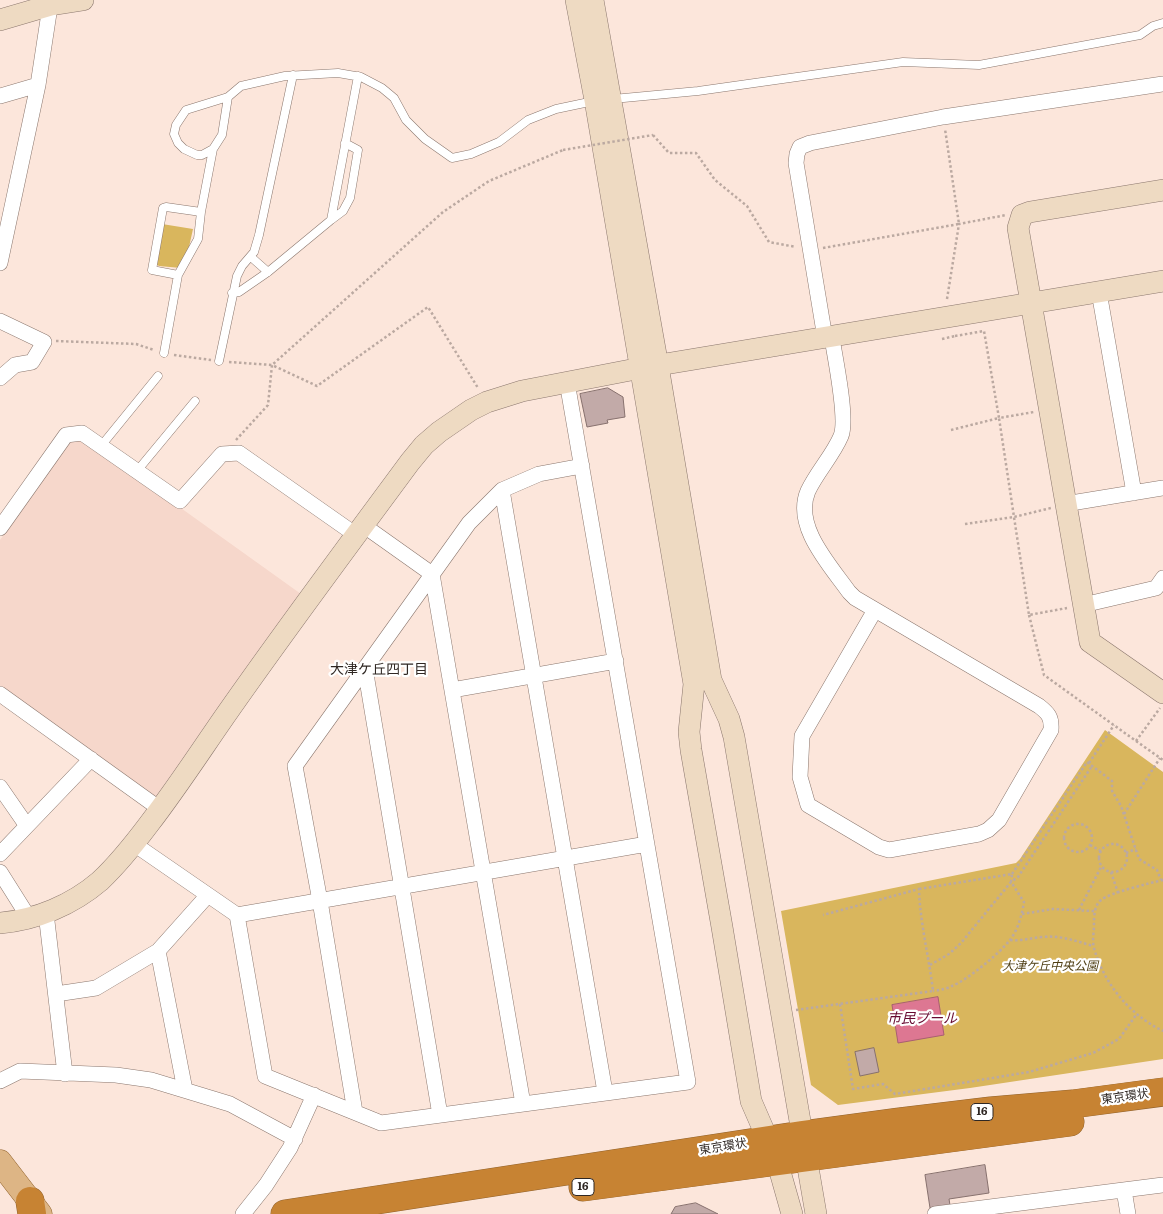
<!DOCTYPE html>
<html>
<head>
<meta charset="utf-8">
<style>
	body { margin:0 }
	canvas { display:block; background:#fce6db }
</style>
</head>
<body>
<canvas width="1163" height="1214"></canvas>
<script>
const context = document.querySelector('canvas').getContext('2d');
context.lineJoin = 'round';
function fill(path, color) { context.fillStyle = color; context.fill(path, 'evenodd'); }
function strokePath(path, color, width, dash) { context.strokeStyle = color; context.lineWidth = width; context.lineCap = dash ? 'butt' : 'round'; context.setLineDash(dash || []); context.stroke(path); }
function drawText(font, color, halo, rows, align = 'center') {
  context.font = font + ' Literata,"Noto Sans JP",serif'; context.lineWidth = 4.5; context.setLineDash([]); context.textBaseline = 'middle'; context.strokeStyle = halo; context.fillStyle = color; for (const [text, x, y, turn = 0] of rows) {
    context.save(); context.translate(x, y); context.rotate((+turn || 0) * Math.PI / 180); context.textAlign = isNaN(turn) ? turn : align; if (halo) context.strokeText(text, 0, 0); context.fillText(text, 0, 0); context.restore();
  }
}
fill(new Path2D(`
	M83,438L301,594L156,799L0,687V540L72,439Z`), '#f6d7cb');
fill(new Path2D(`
	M162,224L193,229L187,256L181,268L159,266L156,264Z
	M1105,730L1163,772V1059L970,1088L838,1105L811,1085L781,911L1016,863L1020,859Z`), '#d9b65d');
const water = new Path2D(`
	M938,997L944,1035L898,1043L892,1005Z`);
fill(water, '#dd7792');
strokePath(water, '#a95f71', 1);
const building = new Path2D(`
	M608,388L623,397L625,417L607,420L608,423L587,427L580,394Z
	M874,1048L879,1072L860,1076L855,1052Z
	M985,1165L989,1193L949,1199L950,1205L930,1208L925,1175Z
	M696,1203L718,1214H671L675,1207Z`);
fill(building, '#c2aaa8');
strokePath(building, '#87716e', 1);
const lane = new Path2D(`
	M228,97L222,135L213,149L202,155H197L184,149L178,143L174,134L176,125L186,110L228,97L241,86L285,76L338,73L361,77L382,88L394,98L406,120L425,139L452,158L471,154L499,142L528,120L556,109L594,101
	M613,99L698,91L903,62L979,65L1140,35L1153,26L1163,23
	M331,220L343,211L350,198L358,150L345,143
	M251,257L268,272
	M178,275L152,270L163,208L166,207L201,212
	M232,293L239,292L268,272L331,220L358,76
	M164,353L178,275L198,239L201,212L213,149
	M219,361L237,276L242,266L254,252L259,235L293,75
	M101,446L158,376
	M137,471L195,401`);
const street = new Path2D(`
	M0,96L38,85
	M0,263L38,85L51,0
	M1099,292L1134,493
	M0,321L44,342L32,362L15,365L0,378
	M825,338L796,163L797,154L800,147L810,143L943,117L1163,84
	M832,338C835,358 848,419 841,436C833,455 817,472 808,491C793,526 830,565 849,592L855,598L1039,706C1048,713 1052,717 1051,730L999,820L988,830L979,834L889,850L879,847L808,805L800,777L802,736L875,610
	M502,490L605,1092
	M1065,504L1163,488
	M363,525L432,574L523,1104
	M0,528L66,435L82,433L180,501L222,454L239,453L356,535
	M1083,605L1156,588L1163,578
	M365,668L440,1115
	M452,690L616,661
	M0,694L160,809
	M0,787L27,826
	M134,844L237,915L647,844
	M0,854L91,759
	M0,872L29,918
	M46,913L65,1074
	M237,915L265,1076L381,1123L688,1082L567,382
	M158,951L185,1090
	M56,994L96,988L158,951L208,895
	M0,1081L20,1071L116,1075L151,1080L230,1104L295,1139
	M355,1112L320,901L295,766L469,523L502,490L539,474L582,466
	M1124,1190L1128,1214
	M243,1214L266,1185L290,1148L314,1095
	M935,1214L1163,1185`);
const secondary = new Path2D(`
	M576,0L595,100L694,684L689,732L691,750L722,927L751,1101L777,1161L792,1214
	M593,0L658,366L711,680L729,719L734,737L816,1214
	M0,20L51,5L83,0
	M1163,190L1030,212L1022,215L1018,228L1090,642L1163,693
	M0,923C36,920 72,905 100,881C118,864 134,844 149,824C176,789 200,752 225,716C285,630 348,546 410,462L424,445L439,432L471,410L487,402L522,391L641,368L1163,281`);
const primary = new Path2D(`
	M0,1162L40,1214`);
const highway = new Path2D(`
	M583,1187L1070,1122
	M30,1201L32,1214
	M285,1214L802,1135L898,1122L991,1111L1073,1104L1163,1092`);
strokePath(lane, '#8b776e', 9);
strokePath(street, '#8b776e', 16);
strokePath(secondary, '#8b776e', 22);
strokePath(primary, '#92632d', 25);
strokePath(highway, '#92632d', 29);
strokePath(new Path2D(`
	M653,135L669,153H696L715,180L747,206L769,242L796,247
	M823,248L959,224L945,129
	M947,299L959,224L1006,215
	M955,336L984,331L999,418L1034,412
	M942,339L955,336
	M56,341L136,344L154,350
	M174,355L211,360
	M229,362L272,365L443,212L489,181L563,150
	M951,430L999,418L1014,517L1051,508
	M236,440L268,405L272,365L317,386L428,307L478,388
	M965,524L1014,517L1029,615L1067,608
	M1029,615L1044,675L1136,741L1160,708
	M1136,741L1163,760
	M1089,763L1114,725
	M1124,814L1160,758
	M1064 838a14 14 0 1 1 28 0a14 14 0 1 1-28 0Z
	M1099 858a14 14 0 1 1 28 0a14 14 0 1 1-28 0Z
	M1090,845L1101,851
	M1126,853L1136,849
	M1111,872L1118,893
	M1012,874L1087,762L1112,781V791L1121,806L1139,859L1157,870L1161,880
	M1163,880C1150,883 1109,893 1101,900C1094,906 1094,916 1094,925C1094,932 1092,941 1094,948C1104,984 1130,1015 1163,1031
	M919,889L1012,874L1011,882L1024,902C1022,914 1018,931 1009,941C999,954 967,980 952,986C946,989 940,990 933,991
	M1079,910L1101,867
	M1022,914L1053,909L1094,911
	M1010,940C1022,941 1031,938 1042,937C1060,935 1076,941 1093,946
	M930,965L949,954L961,943L1011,882L1018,877L1092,766
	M840,1004L853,1089L883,1084L895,1094L1029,1072L1093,1053L1119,1039L1136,1015
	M796,1010L933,991C929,957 920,923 919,889L823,915`), '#bba9a1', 2.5, [2.5, 2.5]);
strokePath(lane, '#fff', 8);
strokePath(street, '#fff', 15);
strokePath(secondary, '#eedac2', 21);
strokePath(primary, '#ddb585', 24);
strokePath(highway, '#c78333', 28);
strokePath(new Path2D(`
	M563,150L653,135`), '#bba9a1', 2.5, [2.5, 2.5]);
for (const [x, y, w] of [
	[982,1112,22],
	[583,1187,22]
]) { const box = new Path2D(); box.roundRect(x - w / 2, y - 8.5, w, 17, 4); context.fillStyle = '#fff'; context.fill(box); strokePath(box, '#2f2723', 1); }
drawText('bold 11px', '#2f2723', null, [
	["16",982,1112],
	["16",583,1187]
]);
drawText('italic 12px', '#4f3f14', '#fff', [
	["大津ケ丘中央公園",1050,966]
]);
drawText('12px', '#2f2723', '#fff', [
	["東京環状",1125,1097,-8],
	["東京環状",723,1147,-9]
]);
drawText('14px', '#2f2723', '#fff', [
	["大津ケ丘四丁目",379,670]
]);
drawText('italic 14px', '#670930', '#fff', [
	["市民プール",922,1019]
]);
</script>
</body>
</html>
